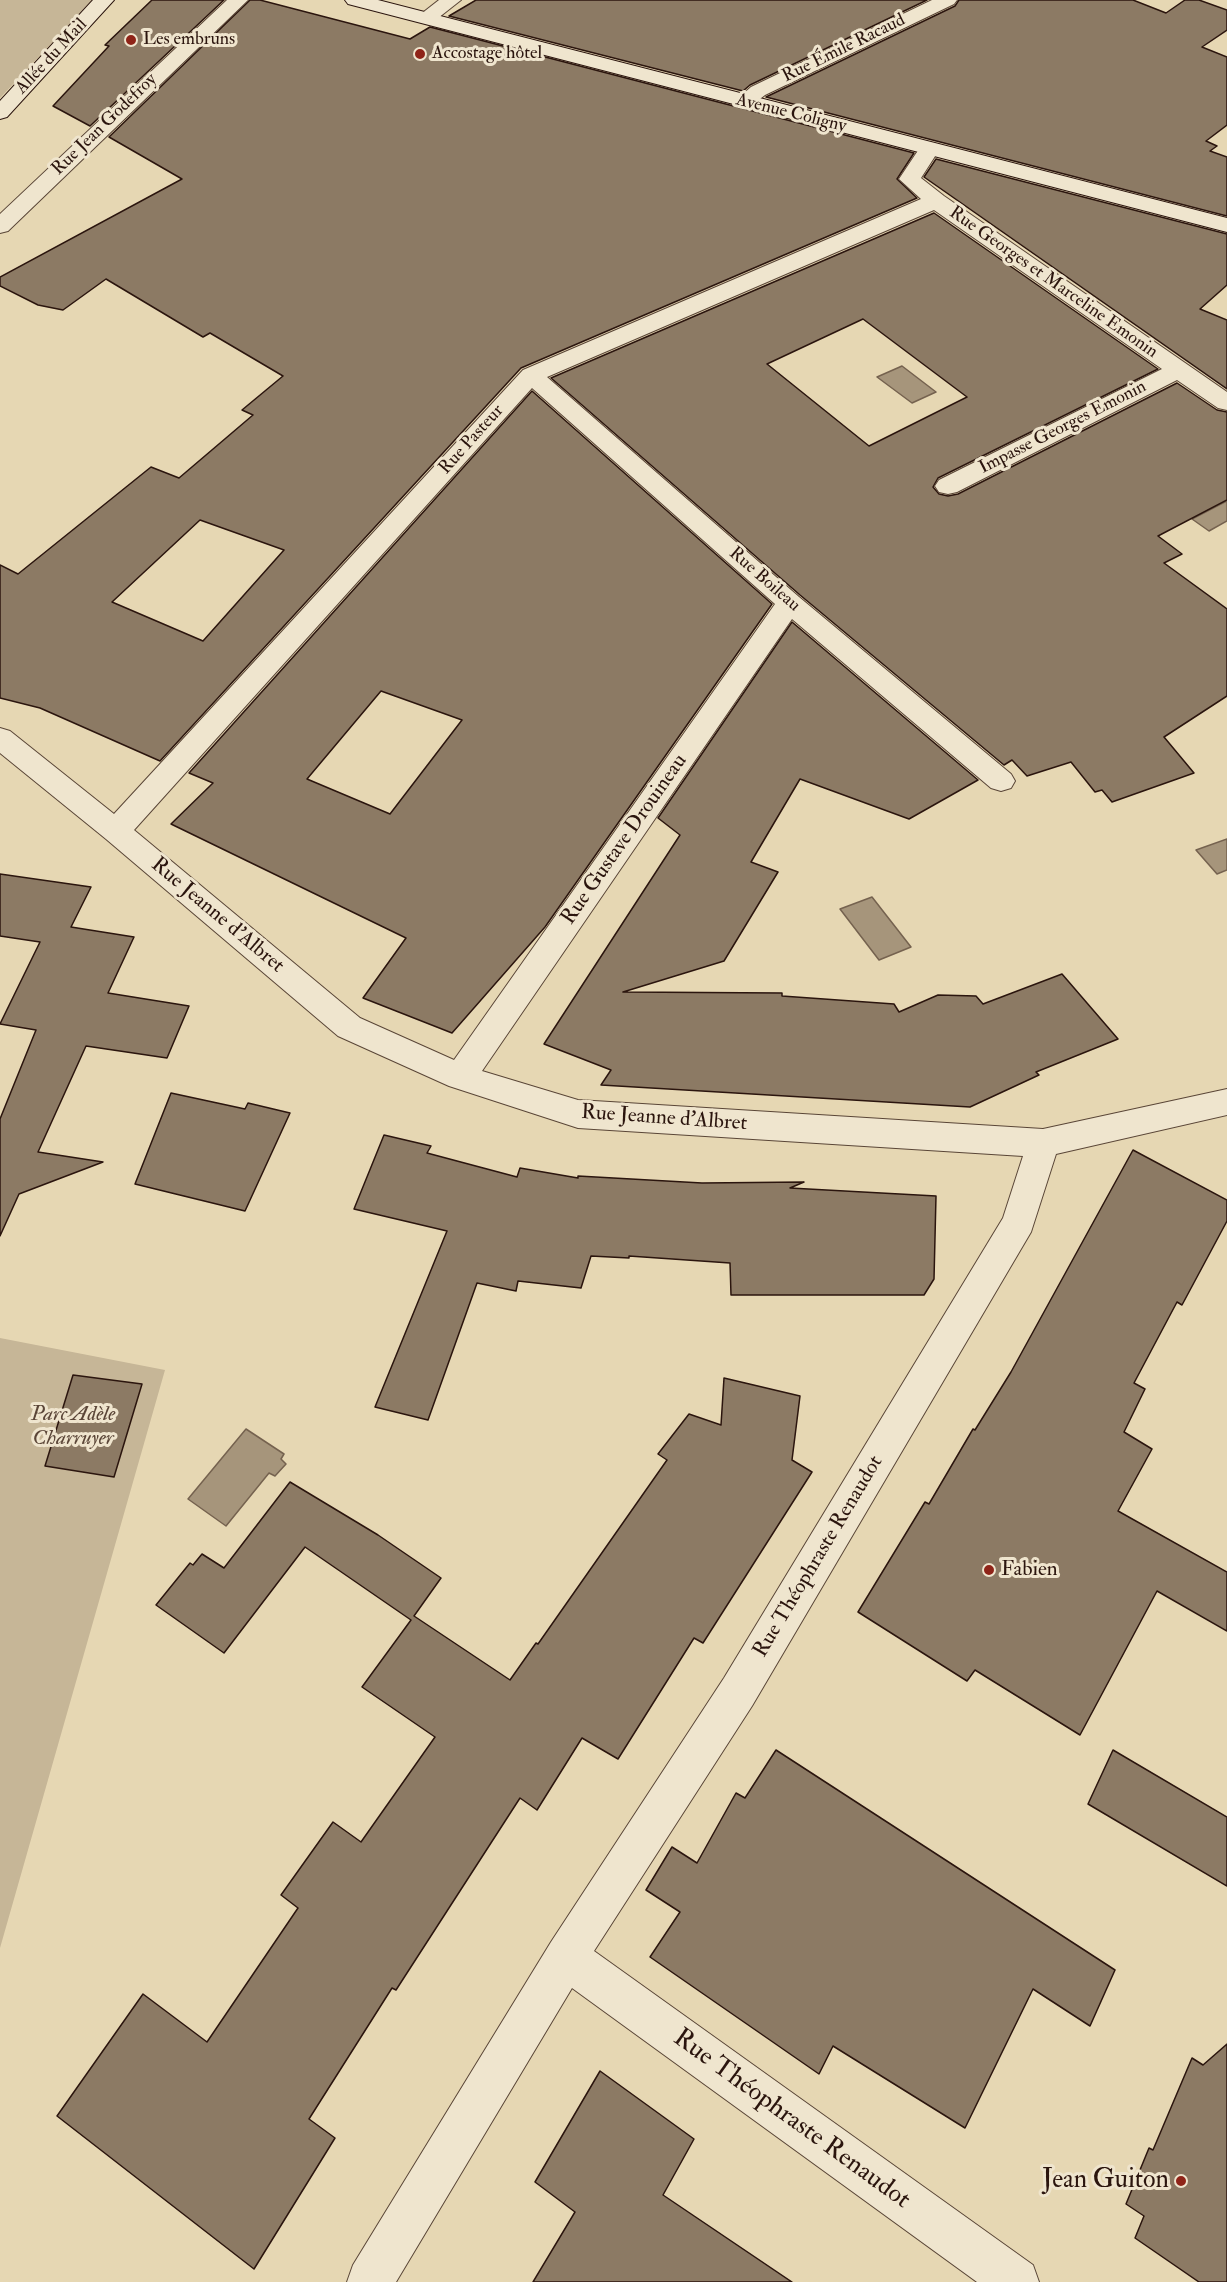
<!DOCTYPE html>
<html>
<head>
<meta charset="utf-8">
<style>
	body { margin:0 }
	canvas { display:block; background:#e6d7b3 }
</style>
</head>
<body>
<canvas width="1227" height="2282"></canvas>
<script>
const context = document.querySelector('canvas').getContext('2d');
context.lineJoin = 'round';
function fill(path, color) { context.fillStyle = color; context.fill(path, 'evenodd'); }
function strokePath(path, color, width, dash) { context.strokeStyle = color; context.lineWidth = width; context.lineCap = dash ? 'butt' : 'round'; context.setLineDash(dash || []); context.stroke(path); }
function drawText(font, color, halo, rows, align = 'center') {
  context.font = font + ' "IM FELL Double Pica",serif'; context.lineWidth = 6; context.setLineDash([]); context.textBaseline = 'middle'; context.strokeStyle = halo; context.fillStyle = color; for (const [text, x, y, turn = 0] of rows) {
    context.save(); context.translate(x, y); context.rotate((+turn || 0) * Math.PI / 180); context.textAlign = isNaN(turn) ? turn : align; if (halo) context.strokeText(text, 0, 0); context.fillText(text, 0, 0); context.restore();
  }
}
fill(new Path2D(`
	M0,0H92L0,98Z
	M0,1338L165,1370L0,1948Z`), '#c6b697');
const water = new Path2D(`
	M902,366L936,392L912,403L877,377Z
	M1227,501V521L1209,531L1192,519Z
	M1227,839V870L1217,874L1196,850Z
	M872,897L911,947L879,960L840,909Z
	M246,1429L284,1454L281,1459L286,1464L275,1476L269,1473L226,1526L188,1499Z`);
fill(water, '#a6957b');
strokePath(water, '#75624f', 1.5);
const building = new Path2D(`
	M152,0H224L90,126L53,106L109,46L105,45Z
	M250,0H260L410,39L430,27L914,153L897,179L917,198L521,368L160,761L40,708L0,698V565L18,574L151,467L179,478L253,415L242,410L283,376L210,333L203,337L106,279L63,310L38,305L0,286V277L182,179L109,137ZM200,520L284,550L203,641L112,602Z
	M476,0H927L750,85L743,91L449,16Z
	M959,0H1133L1166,13L1185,0H1199L1227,10V30L1202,47L1227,57V125L1206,141L1217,146L1210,151L1227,157V216L766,97L955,6Z
	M936,159L1227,234V285L1200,309L1227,320V389L924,177Z
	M934,213L1158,369L938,478L933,487L939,494L948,496L958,494L1177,383L1217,410L1227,412V500L1158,536L1182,554L1164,563L1227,609V696L1164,737L1194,773L1112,802L1102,790L1095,792L1071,762L1027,776L1012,760L1004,765L800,595L551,378ZM863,319L967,397L869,446L767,364Z
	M532,391L772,604L545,927L452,1033L363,998L406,938L171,824L213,783L189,773ZM381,691L462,720L390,814L307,779Z
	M792,622L978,780L909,819L800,779L751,862L778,872L724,961L623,992L782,993V996L894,1004L899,1012L938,995L976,996L983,1004L1062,974L1118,1039L1036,1072L1039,1075L970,1107L601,1085L611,1070L544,1044L680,835L658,818Z
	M0,874L91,887L71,927L134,937L108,993L189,1006L167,1058L86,1046L38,1152L103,1162L19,1194L0,1236V1119L36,1030L0,1024L40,942L0,936Z
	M171,1093L245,1109L248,1103L290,1113L245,1211L135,1184Z
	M384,1135L431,1146L427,1153L517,1177L520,1168L578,1178V1176L702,1183L804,1182L790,1188L936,1196L934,1279L924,1295H731L730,1263L629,1256V1258L591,1256L581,1288L518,1281L516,1291L477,1283L428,1420L375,1407L447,1231L354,1209Z
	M1133,1150L1227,1200V1221L1182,1305L1177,1302L1134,1383L1145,1389L1124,1432L1152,1449L1118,1511L1227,1572V1631L1157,1591L1080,1735L975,1670L967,1681L858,1612L925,1502L929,1504L973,1429L975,1430L1011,1372Z
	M73,1375L142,1384L114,1477L45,1466Z
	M724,1378L800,1396L792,1460L812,1472L703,1643L694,1638L618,1759L582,1738L537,1810L520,1798L396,1990L392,1988L309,2119L335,2138L254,2269L57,2116L143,1994L207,2042L298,1908L281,1895L333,1822L361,1842L435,1737L362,1687L411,1620L305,1547L224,1653L156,1605L190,1563L193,1565L202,1554L224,1568L290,1482L378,1535L441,1578L414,1616L510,1680L536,1643L538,1644L667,1460L658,1454L689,1414L721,1425Z
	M776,1750L1115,1970L1090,2026L1033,1989L965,2128L833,2046L819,2074L650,1957L680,1912L646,1890L672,1847L697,1863L736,1793L745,1798Z
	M1113,1750L1227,1817V1886L1088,1804Z
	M1227,2044V2282H1199L1135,2238L1144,2216L1126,2204L1149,2148L1153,2150L1192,2058L1203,2065Z
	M600,2071L694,2139L663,2195L792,2282H533L575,2212L535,2182Z`);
fill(building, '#8c7a64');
strokePath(building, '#2b150e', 1.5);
const street = new Path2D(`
	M227,0H248L8,231L0,233V214Z
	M439,0H461L433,22H419L416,18Z
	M932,0H957L954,4L765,95L751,106H737L734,102L751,87Z
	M928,144L935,146L939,150L921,178L944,196L1227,392V410L1218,408L1177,380L957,492L948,494L939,492L935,486L939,480L1162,369L934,210L547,377L799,597L1011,774L1015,781L1011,788L1001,791L991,788L792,619L482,1071L578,1100L1043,1129L1227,1089V1115L1056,1154L1031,1232L752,1706L594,1951L1033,2265L1039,2282H977L572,1988L396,2282H347L353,2265L551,1942L724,1678L1003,1218L1023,1156L578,1128L449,1086L338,1036L106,839L0,753V728L10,731L114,814L523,370L921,199L899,179L921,146ZM532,388L775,604L454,1060L360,1018L134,830Z`);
const secondary = new Path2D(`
	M93,0H114L7,117L0,119V101Z
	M345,0H378L1227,218V232L348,4Z`);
strokePath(street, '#5a4637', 2);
strokePath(secondary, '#2b150e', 2);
fill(street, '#efe5ce');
fill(secondary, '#efe5ce');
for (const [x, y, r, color] of [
	[131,40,6,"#8f2418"],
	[420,54,6,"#8f2418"],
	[989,1570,6,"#8f2418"],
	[1181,2181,6,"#8f2418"]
]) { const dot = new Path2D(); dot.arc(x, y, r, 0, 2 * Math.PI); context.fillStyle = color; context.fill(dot); strokePath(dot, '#efe5ce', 2); }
drawText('18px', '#2b150e', '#efe5ce', [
	["Les embruns",143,40],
	["Accostage hôtel",432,54]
], 'left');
drawText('18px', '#2b150e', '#efe5ce', [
	["Rue Émile Racaud",844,49,-26],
	["Allée du Mail",52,57,-47],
	["Avenue Coligny",791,114,14],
	["Rue Jean Godefroy",105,125,-44],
	["Rue Georges et Marceline Emonin",1053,283,35],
	["Impasse Georges Emonin",1063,428,-27],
	["Rue Pasteur",472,440,-48],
	["Rue Boileau",764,580,41]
]);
drawText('21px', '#2b150e', '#efe5ce', [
	["Rue Gustave Drouineau",625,840,-55],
	["Rue Jeanne d'Albret",217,916,40],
	["Rue Jeanne d'Albret",664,1119,4],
	["Rue Théophraste Renaudot",819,1557,-59]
]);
drawText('italic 21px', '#5a4537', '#efe5ce', [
	["Parc Adèle",73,1415],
	["Charruyer",73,1439]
]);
drawText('21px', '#2b150e', '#efe5ce', [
	["Fabien",1001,1570]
], 'left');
drawText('26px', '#2b150e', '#efe5ce', [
	["Rue Théophraste Renaudot",791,2120,36]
]);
drawText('26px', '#2b150e', '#efe5ce', [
	["Jean Guiton",1169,2181]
], 'right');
</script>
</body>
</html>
